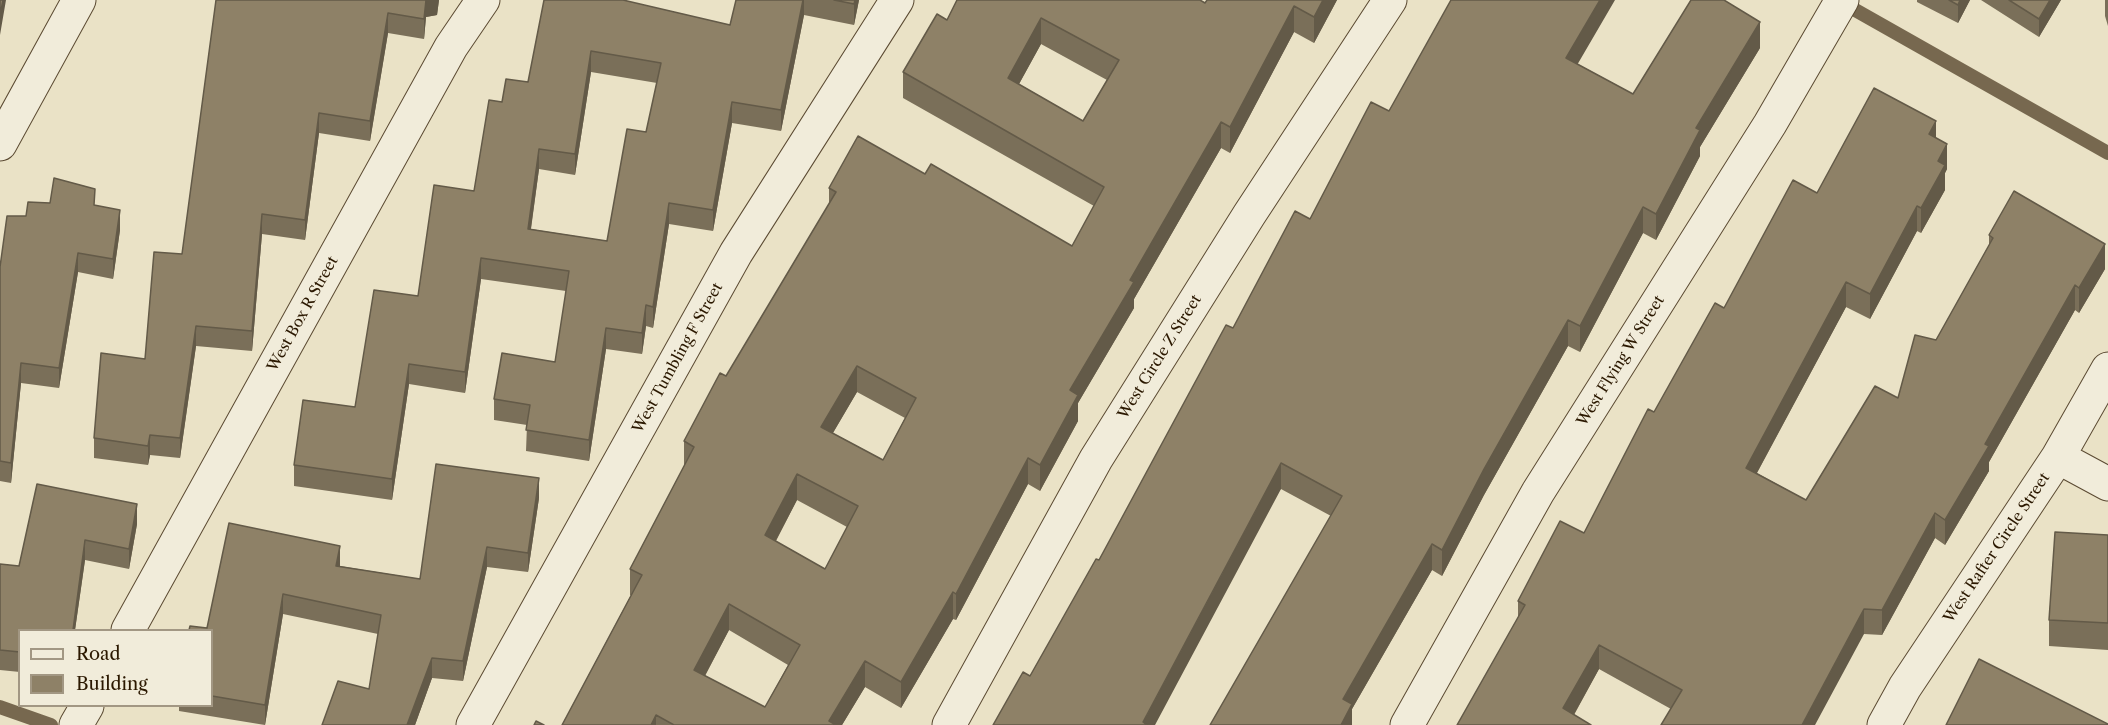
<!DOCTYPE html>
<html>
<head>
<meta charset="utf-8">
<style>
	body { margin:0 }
	#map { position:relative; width:2108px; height:725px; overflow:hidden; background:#eae2c6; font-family:"Libre Caslon Text",serif }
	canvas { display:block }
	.legend { position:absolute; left:18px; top:629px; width:195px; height:78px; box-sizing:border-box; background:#f1ecda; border:2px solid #a29783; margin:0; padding:8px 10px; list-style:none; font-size:18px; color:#2b1800 }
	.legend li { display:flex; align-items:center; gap:12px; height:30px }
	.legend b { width:30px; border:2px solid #a29783 }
</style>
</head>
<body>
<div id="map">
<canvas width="2108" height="725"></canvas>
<ul class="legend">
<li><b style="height:8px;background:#f1ecda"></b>Road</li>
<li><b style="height:16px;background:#8e8167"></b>Building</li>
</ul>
</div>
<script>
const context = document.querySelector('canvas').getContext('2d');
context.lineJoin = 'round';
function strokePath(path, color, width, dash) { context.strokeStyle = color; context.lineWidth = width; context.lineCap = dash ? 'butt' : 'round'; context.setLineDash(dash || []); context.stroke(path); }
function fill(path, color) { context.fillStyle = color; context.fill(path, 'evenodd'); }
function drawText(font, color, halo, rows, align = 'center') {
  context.font = font + ' "Libre Caslon Text",serif'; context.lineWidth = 4.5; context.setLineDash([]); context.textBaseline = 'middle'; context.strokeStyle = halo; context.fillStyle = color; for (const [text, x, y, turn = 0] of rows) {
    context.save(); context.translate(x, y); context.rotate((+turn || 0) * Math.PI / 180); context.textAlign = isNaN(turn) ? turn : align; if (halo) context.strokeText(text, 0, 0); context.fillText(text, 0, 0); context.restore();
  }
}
strokePath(new Path2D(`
	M1841,2L2108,153
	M0,707L51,725`), '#77684f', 14);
const street = new Path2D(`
	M0,144L79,0
	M2058,457L2108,484
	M128,630L451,47L483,0
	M76,725L87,706
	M473,725L736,253L897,0
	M949,725L1096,459L1249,215L1390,0
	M1407,725L1538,492L1770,124L1842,0
	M1884,725L1905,687L2058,457L2108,369`);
strokePath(street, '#5b4a32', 35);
strokePath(street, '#f1ecda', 33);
fill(new Path2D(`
	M216,0H439L437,15L426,17L424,39L388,33L370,141L319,133L305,240L262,234L252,351L196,346L180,458L150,455L148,465L94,458V438L145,359L182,254Z
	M544,0L730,25L736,0H859L854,25L804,15L781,131L732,123L713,231L669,224L653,328L646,326L642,354L606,349L589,461L526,451L527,425L494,420V399L555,362L566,291L481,279L465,393L409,384L392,500L294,486V465L355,407L418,296L474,191L502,102L528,82ZM591,72L657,83L646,132L607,241L531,229L539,169L575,175Z
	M1207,0H1337L1314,43L1294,32L1230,153L1221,148L1134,299V308L1078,403V421L1040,491L1028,484L956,620L953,619L901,708L865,687L842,725H562L631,595H630V569L684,466V441L726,376L829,205V188L925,174L1072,246L1094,206L903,98V72L947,20L1205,3ZM1041,44L1107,80L1083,121L1019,84ZM857,392L905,418L883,460L833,433ZM797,500L847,527L825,569L776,541ZM729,630L788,665L765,707L705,676Z
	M1917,0H1970L1958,23L1917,2Z
	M1981,0H2061L2039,37Z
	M2105,0H2108V26L2105,16Z
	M1760,48L1700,147V156L1656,240L1643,233L1580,352L1568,346L1484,495L1442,576L1432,570L1352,709V725L1331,516L1281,489L1030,676L1099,560L1233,328L1310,219L1389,111L1578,64L1633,94Z
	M1936,138L1947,169L1945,173V190L1921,233L1917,231L1870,319L1846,307L1757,473L1806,500L1898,398L1936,340L1989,245V235L2105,269L2079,313L2075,310L1989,462V471L1945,545L1935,538L1882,635L1864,634L1671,709L1599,669L1574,715L1457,725L1518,619V601L1584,533L1654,412L1724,308L1817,193Z
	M95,205L120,230L113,279L78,272L59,388L21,383L11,483L0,481V267Z
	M37,484L137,524L129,569L85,560L75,630H20V672L0,670V564L19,566Z
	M539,498L528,572L487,567L463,681L432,678L415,725H322L369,689L378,634L283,614L265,725L179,711V705H212V630L207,628L340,566L420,579Z
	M2108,535V650L2049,646V620Z`), '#7a6f59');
fill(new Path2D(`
	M3,0H6L0,35V15Z
	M426,0H439L437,15L426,17L424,39V19Z
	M803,0H804V15L781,131V110Z
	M855,0H859L854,25V4Z
	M1323,0H1337L1314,43V17Z
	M1600,0H1615L1566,84V58Z
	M1960,0H1970L1958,23V5Z
	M2050,0H2061L2039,37V19Z
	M1294,6V32L1230,153V127Z
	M388,13V33L370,141V121Z
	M1041,18V44L1008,104V78Z
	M1760,22V48L1700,147V156L1656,240V214L1696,128Z
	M591,51V72L575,175V154Z
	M732,102V123L713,231V210Z
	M319,113V133L305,240V220Z
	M1936,121V146L1929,134Z
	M1221,122V148L1134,299V308L1078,403V421L1040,491V465L1070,390L1130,280Z
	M1947,144V169L1945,173V190L1921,233V208L1938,161Z
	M539,149V169L528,249V229Z
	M669,203V224L653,328V307Z
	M1917,206V231L1870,319V294Z
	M1643,207V233L1580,352V326Z
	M120,210V230L113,279V259Z
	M262,214V234L252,351V331Z
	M2105,244V269L2079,313V288Z
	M78,253V272L59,388V368Z
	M481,258V279L465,393V372Z
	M1846,282V307L1746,493V468Z
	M2075,285V310L1989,462V471L1945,545V520L1985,444Z
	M646,305V326L642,354V333Z
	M1568,320V346L1484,495L1442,576V550L1484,469Z
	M196,326V346L180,458V438Z
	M606,328V349L589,461V440Z
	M21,363V383L11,483V463Z
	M409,364V384L392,500V479Z
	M857,366V392L821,453V427Z
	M150,435V455L148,465V446Z
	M1028,458V484L956,620V594Z
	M1281,463V489L1155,725H1143V722Z
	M797,474V500L765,561V535Z
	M539,478V498L528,572V553Z
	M137,504V524L129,569V549Z
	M1935,513V538L1882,635V610Z
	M85,540V560L75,630H73Z
	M1432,544V570L1352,709V725H1341L1343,699Z
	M340,546V566L336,586V566Z
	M487,547V567L463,681V661Z
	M953,592V619L901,708V682Z
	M283,594V614L265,725V705Z
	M729,604V630L694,696V670Z
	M1864,609V634L1815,725H1802Z
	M1599,645V669L1568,725L1563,708Z
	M432,658V678L415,725H407Z
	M865,661V687L842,725H829V721Z
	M656,715V725H651Z`), '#635a48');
const building = new Path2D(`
	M0,0H3L0,15Z
	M216,0H426L424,19L388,13L370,121L319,113L305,220L262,214L252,331L196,326L180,438L150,435L148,446L94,438L101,353L145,359L154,252L182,254Z
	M544,0H623L730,25L736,0H803L781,110L732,102L713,210L669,203L653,307L646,305L642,333L606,328L589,440L526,430L530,405L494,399L502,353L555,362L569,271L481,258L465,372L409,364L392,479L294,465L303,400L355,407L374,290L418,296L434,185L474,191L489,100L502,102L506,79L528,82ZM591,51L661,63L646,132L627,129L607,241L528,229L539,149L575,154Z
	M834,0H855L854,4Z
	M957,0H1200L1205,3L1207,0H1323L1314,17L1294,6L1230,127L1221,122L1130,280L1134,282L1070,390L1078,395L1040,465L1028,458L956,594L953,592L901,682L865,661L829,721L836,725H674L656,715L651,725H562L642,575L630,569L694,447L684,441L720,373L726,376L836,192L829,188L858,136L925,174L931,164L1072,246L1104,187L903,72L937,14L947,20ZM1041,18L1119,60L1083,121L1008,78ZM857,366L916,398L883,460L821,427ZM797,474L858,506L825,569L765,535ZM729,604L800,645L765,707L694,670Z
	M1451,0H1600L1566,58L1633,94L1691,0H1724L1760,22L1696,128L1700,130L1656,214L1643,207L1580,326L1568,320L1484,469L1442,550L1432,544L1343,699L1352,704L1341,725H1210L1342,496L1281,463L1143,722L1147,725H993L1023,672L1030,676L1096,559L1099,560L1226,325L1233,328L1295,211L1310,219L1371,102L1389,111Z
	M1949,0H1960L1958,5Z
	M2009,0H2050L2039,19Z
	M1874,88L1936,121L1929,134L1947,144L1938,161L1945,165L1921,208L1917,206L1870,294L1846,282L1746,468L1806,500L1875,386L1898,398L1915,335L1936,340L1993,238L1989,235L2014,191L2105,244L2079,288L2075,285L1985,444L1989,446L1945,520L1935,513L1882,610L1864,609L1802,725H1661L1682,690L1599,645L1563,708L1591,725H1457L1525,605L1518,601L1560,521L1584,533L1648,409L1654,412L1715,303L1724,308L1793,180L1817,193Z
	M54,178L95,189L94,205L120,210L113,259L78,253L59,368L21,363L11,463L0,461V267L7,216H26L28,202L50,203Z
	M436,464L539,478L528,553L487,547L463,661L432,658L407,725H322L338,681L369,689L381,615L283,594L265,705L212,696V630H189L190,626L207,628L229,523L340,546L336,566L420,579Z
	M37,484L137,504L129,549L85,540L73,630H20V652L0,650V564L19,566Z
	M2055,532L2108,535V623L2049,620Z
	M1979,659L2108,724V725H1946Z
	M536,721L544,725H534Z`);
fill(building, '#8e8167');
strokePath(building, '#635a48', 1.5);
drawText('15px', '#2b1800', '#f1ecda', [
	["West Box R Street",303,314,-61],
	["West Circle Z Street",1160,357,-58],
	["West Tumbling F Street",678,358,-61],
	["West Flying W Street",1621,361,-58],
	["West Rafter Circle Street",1997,548,-56]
]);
</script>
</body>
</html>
